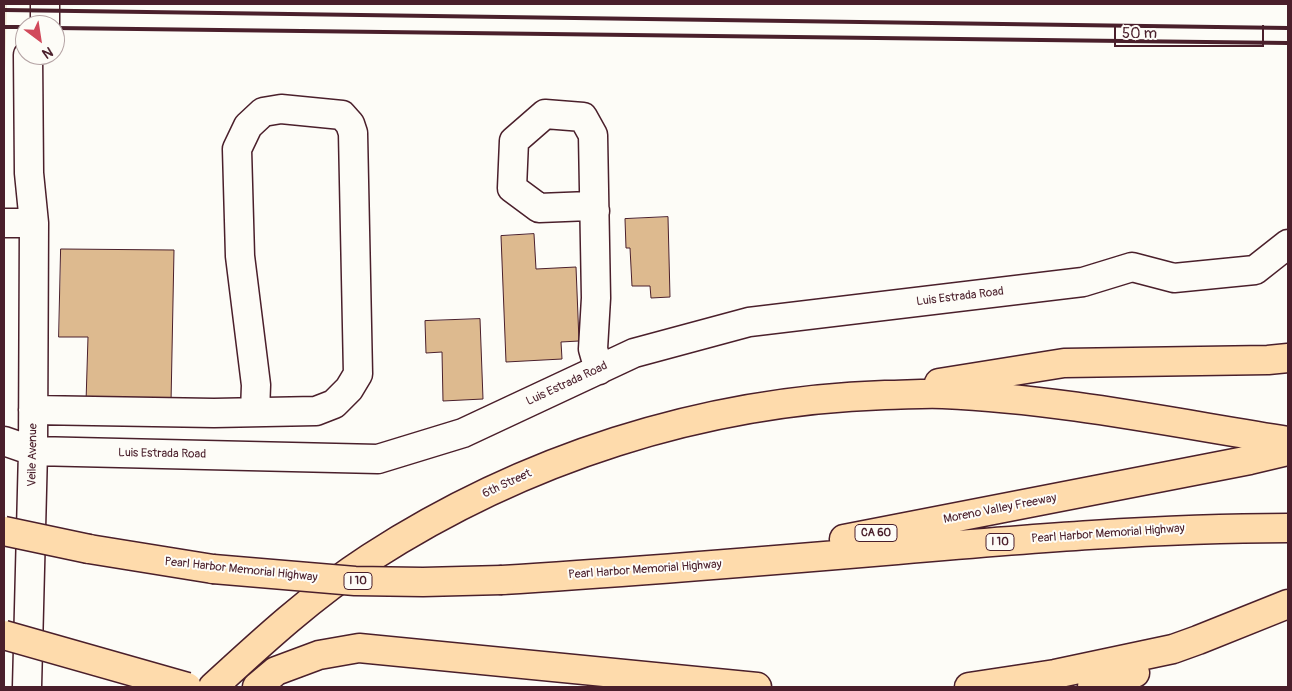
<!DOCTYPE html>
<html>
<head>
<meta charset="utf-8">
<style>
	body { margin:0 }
	#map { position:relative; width:1292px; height:691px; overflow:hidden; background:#fdfcf7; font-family:Pangolin,sans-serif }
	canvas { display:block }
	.frame { position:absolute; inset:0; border:5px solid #4a1f2b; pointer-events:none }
	.north { position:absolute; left:15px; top:15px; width:50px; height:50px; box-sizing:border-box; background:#fdfcf7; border:1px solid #b5a4a5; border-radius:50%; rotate:149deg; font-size:14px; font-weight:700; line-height:20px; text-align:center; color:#4a1f2b }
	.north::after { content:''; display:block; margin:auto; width:18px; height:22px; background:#d1495b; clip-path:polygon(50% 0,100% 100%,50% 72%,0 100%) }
	.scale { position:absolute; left:1114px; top:25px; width:150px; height:22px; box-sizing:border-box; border:2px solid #4a1f2b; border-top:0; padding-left:6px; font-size:15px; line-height:18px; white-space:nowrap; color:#4a1f2b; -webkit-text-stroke:4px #fdfcf7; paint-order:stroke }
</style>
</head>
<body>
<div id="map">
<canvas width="1292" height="691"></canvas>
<div class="frame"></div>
<div class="north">N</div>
<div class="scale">50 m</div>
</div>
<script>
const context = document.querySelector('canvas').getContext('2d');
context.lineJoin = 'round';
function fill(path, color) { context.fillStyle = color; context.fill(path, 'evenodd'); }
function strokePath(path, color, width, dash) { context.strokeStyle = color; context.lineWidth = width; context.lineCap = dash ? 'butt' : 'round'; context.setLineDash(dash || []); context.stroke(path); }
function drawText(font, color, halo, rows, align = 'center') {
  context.font = font + ' Pangolin,sans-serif'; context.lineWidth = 4; context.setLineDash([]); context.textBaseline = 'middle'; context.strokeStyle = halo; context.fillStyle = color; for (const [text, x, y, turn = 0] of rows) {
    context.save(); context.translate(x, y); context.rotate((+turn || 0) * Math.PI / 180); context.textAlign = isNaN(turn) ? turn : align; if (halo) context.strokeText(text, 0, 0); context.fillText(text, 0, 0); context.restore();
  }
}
fill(new Path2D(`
	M4,4H7L5,70H4Z`), '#f3e8d8');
const building = new Path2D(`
	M668,217L670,297L651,298L650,286H632L630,248H626L625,219Z
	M534,234L536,269L576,267L579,341L561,342L562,359L506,362L501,236Z
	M61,249L174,250L171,403L86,402L88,337H59Z
	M480,319L483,399L443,401L442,352L426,353L425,321Z`);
fill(building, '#ddba8f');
strokePath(building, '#4a1f2b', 1);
const minor = new Path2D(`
	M45,25V4
	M595,211L590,206L539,208L512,188L514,141L545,114L583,117L593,135L596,298L593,349L599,370
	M4,223H34
	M33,410L214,413L316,411L334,404L349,389L358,374L353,133L350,124L342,115L281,109L263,112L248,126L237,149L240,256L256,385L255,412
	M4,441L33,451L378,459L463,433L634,353L749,322L1083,282L1132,267L1174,278L1255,270L1288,244
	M27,687L33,451L34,223L29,173L28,55`);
const highway = new Path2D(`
	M939,383L1064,363L1268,360L1288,358
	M844,539L1250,460L1288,451
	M89,549L213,569
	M502,580C634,572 766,561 897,550C1027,539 1158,528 1288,528
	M213,687C263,641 313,595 370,558C523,459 702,401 885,395C904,395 923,393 943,394C1059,399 1174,423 1288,441
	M257,687L276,671L319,655L359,648L757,687
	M969,687L1055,674L1173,649L1198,640L1288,604
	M1092,687L1135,673`);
strokePath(minor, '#4a1f2b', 31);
strokePath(highway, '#4a1f2b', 31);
strokePath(minor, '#fdfcf7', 28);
strokePath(highway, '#fedbac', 28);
strokePath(new Path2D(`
	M4,10L1288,28
	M4,27H25
	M55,28L1288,43`), '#4a1f2b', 4);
const highwayBridge = new Path2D(`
	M4,531L89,549
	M213,569L355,581L423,582L502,580
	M4,635L187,687`);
strokePath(highwayBridge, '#4a1f2b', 31, []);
strokePath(highwayBridge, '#fedbac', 28);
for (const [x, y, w] of [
	[876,533,42],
	[1000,542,28],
	[358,581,28]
]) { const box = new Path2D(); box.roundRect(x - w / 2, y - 8.5, w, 17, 4); context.fillStyle = '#fdfcf7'; context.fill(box); strokePath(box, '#4a1f2b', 1); }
drawText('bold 11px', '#4a1f2b', null, [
	["CA 60",876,533],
	["I 10",1000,542],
	["I 10",358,581]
]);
drawText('12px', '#4a1f2b', '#fdfcf7', [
	["Luis Estrada Road",960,297,-7],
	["Luis Estrada Road",567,384,-25],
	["Luis Estrada Road",162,454,1],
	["Veile Avenue",33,455,-89],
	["6th Street",507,484,-25],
	["Moreno Valley Freeway",1000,509,-11],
	["Pearl Harbor Memorial Highway",1108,534,-4],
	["Pearl Harbor Memorial Highway",241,570,6],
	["Pearl Harbor Memorial Highway",645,570,-4]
]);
</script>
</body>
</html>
